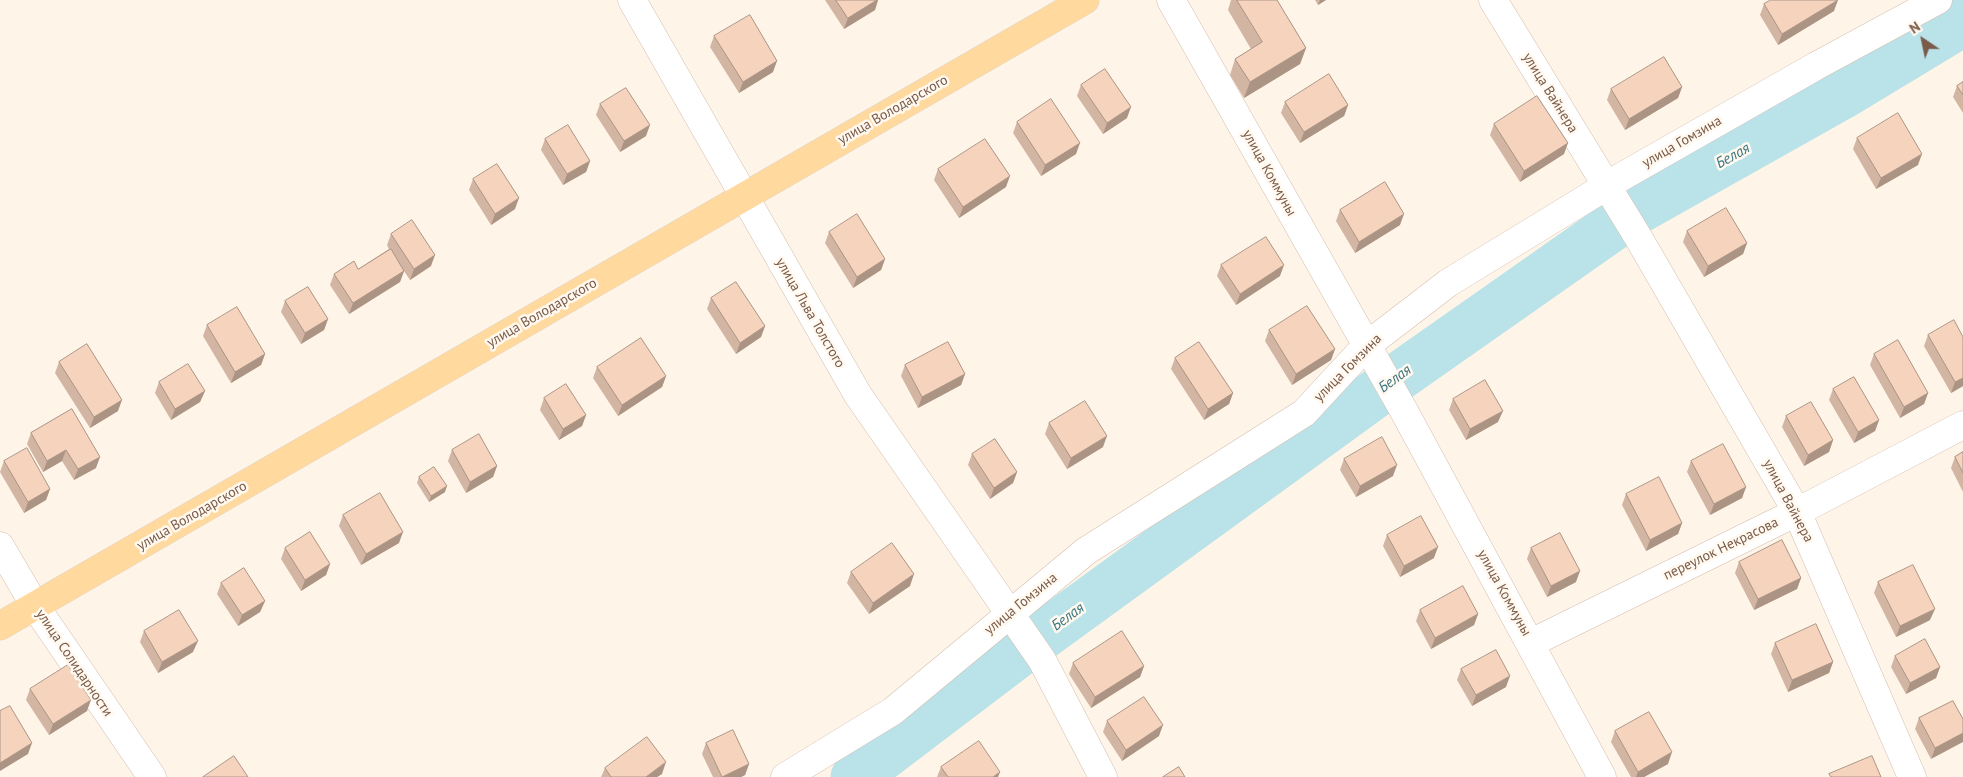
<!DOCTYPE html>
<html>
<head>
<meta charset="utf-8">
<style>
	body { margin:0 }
	#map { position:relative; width:1963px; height:777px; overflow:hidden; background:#fef5e8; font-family:"PT Sans",sans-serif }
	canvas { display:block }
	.north { position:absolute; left:1898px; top:15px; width:50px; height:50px; -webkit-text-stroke:4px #fff9f0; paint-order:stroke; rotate:326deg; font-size:14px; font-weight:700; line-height:20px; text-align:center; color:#7a5a49 }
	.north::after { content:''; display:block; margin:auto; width:18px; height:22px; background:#7a5a49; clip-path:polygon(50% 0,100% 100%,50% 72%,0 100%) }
</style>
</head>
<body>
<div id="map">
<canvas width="1963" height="777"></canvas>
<div class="north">N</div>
</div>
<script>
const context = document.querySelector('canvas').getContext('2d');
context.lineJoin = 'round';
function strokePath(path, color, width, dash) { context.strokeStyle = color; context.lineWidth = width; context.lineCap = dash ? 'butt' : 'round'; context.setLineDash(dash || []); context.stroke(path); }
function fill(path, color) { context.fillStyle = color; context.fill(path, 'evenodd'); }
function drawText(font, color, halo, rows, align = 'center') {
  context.font = font + ' "PT Sans",sans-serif'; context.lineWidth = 5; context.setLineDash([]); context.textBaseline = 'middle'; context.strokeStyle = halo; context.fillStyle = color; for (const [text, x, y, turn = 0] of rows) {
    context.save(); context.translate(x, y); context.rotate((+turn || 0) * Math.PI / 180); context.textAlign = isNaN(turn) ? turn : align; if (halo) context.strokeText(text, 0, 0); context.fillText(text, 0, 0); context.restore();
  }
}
strokePath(new Path2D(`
	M855,777L1021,651L1401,375L1632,213L1842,95L1963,22`), '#bae3e9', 49);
const minor = new Path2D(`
	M632,0L858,395L1042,660L1103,777
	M1171,0L1404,411L1602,777
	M1493,0L1638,237L1797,512L1912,777
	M0,546L35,606L152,777
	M1531,643L1797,512L1963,425
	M785,777L893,711L1086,551L1304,413L1366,346L1448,283L1623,176L1816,66L1938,0`);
const major = new Path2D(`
	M0,626L1085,0`);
strokePath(minor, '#d4beaf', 29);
strokePath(major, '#dcd4d0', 29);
strokePath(minor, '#fff', 28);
strokePath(major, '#ffd99e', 28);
fill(new Path2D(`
	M825,0H878L875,10L844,29Z
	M1231,0H1277L1306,48L1300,64L1244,98L1230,75L1235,59L1251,49L1228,10Z
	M1315,0H1326L1318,5Z
	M1764,4L1834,11L1778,45L1760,15Z
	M714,36L773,72L739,93L710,47Z
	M1963,82V113L1953,97L1957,86Z
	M1081,85L1127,118L1103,134L1077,96Z
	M1682,87L1678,98L1625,130L1607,100L1611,89Z
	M1285,102L1348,105L1344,116L1300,143L1281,113Z
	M600,104L646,136L620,152L596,115Z
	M1017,122L1076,154L1041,176L1013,133Z
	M1494,124L1564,154L1520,182L1490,135Z
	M1857,138L1918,165L1876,189L1853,149Z
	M545,139L590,161L586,172L563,185L541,150Z
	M938,169L1006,187L959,218L934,180Z
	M473,179L515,209L491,225L469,190Z
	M1340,210L1400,225L1355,253L1336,221Z
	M1687,231L1747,243L1743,254L1704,277L1683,242Z
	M829,232L885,259L881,270L853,288L825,243Z
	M391,234L431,266L410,280L404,271L400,282L349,314L330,285L334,274L358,269L389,249L387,245Z
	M1221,265L1280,276L1236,305L1217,276Z
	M711,298L765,326L761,337L736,354L707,309Z
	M285,301L328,319L324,330L301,344L281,312Z
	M207,325L265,354L261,365L231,383L203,336Z
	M1269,330L1335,349L1331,360L1292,385L1265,341Z
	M1928,335L1963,337V386L1951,393L1924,346Z
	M1874,354L1928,393L1924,404L1900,418L1870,365Z
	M1175,358L1233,393L1229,404L1204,420L1171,369Z
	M59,362L118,411L90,428L55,373Z
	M905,365L965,374L961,385L918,408L901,376Z
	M597,367L666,376L662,387L618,416L593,378Z
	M159,382L205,391L200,402L171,420L155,393Z
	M1833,389L1879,420L1875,431L1854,443L1829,400Z
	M544,398L586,415L582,426L559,440L540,410Z
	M1453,399L1498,422L1466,440L1449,410Z
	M72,409L96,468L74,480L62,461L43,472L27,444L31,433Z
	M1786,416L1833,440L1829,452L1804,466L1782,427Z
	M1049,423L1103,447L1067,469L1045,434Z
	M452,450L497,466L493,477L466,493L448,461Z
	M1963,452V492L1951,468L1955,457Z
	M972,454L1017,472L1013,483L990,499L968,465Z
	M1344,459L1393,476L1356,497L1340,470Z
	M4,461L50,489L46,500L24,513L0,472Z
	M1691,461L1746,487L1742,498L1710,515L1687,472Z
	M419,477L445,492L429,502L417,483Z
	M1626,494L1682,523L1678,534L1646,551L1622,505Z
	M343,515L399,543L361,565L339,526Z
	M1387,535L1434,558L1400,577L1383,546Z
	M285,548L330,564L326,575L301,591L281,559Z
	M1531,548L1576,582L1547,597L1527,559Z
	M1739,562L1801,578L1797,589L1754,610L1735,573Z
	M851,572L910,586L869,614L847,583Z
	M1878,582L1930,620L1896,637L1874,593Z
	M221,583L265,601L260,612L238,626L217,594Z
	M1420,610L1478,614L1474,625L1431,649L1416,621Z
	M144,631L193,652L158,673L140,642Z
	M1775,643L1833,662L1829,673L1788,692L1771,654Z
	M1895,656L1940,667L1936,678L1906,694L1891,667Z
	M1073,663L1144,666L1140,677L1091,708L1069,674Z
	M1461,669L1506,687L1472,706L1457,680Z
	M30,689L87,711L49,735L26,700Z
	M1953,701L1931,759L1915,729L1919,718Z
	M1107,721L1159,736L1122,761L1103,732Z
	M1615,731L1668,764L1644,777H1631L1611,742Z
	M706,743L749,764L745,775L741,777H713L702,754Z
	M941,767L998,777H937Z
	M605,768L662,774L657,777H601Z`), '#d3b5a3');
fill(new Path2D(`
	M877,0H878L875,10L844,29L848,18Z
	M1320,0H1326L1318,5Z
	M1838,0L1834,11L1778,45L1782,34Z
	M1306,48L1300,64L1244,98L1250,82Z
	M777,61L773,72L739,93L743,82Z
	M1682,87L1678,98L1625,130L1629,119Z
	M1348,105L1344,116L1300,143L1304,132Z
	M1131,107L1127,118L1103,134L1107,123Z
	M650,125L646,136L620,152L624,141Z
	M1080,143L1076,154L1041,176L1045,165Z
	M1568,143L1564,154L1520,182L1524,171Z
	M1922,154L1918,165L1876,189L1881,178Z
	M590,161L586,172L563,185L567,174Z
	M1010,176L1006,187L959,218L963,207Z
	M519,198L515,209L491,225L495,214Z
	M1404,214L1400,225L1355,253L1359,242Z
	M1747,243L1743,254L1704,277L1708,266Z
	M435,255L431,266L410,280L414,269Z
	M885,259L881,270L853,288L857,277Z
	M1284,265L1280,276L1236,305L1240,294Z
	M404,271L400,282L349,314L353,303Z
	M328,319L324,330L301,344L305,333Z
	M765,326L761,337L736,354L740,343Z
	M1335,349L1331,360L1292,385L1296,374Z
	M265,354L261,365L231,383L235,372Z
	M965,374L961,385L918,408L922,397Z
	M666,376L662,387L618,416L622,405Z
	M1963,378V386L1951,393L1955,382Z
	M205,391L200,402L171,420L175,409Z
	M1233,393L1229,404L1204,420L1208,409Z
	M1928,393L1924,404L1900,418L1904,407Z
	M122,400L118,411L90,428L94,417Z
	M1503,411L1498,422L1466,440L1470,429Z
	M586,415L582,426L559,440L563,429Z
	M1879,420L1875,431L1854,443L1858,432Z
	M1107,436L1103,447L1067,469L1071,458Z
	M1833,440L1829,452L1804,466L1808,455Z
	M66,450L62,461L43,472L47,461Z
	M100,457L96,468L74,480L78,469Z
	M1397,465L1393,476L1356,497L1360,486Z
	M497,466L493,477L466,493L470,482Z
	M1017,472L1013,483L990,499L994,488Z
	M447,486L445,492L429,502L431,496Z
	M1746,487L1742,498L1710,515L1714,504Z
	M50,489L46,500L24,513L28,502Z
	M1682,523L1678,534L1646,551L1650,540Z
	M403,532L399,543L361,565L366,554Z
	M1438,547L1434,558L1400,577L1404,566Z
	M330,564L326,575L301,591L305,580Z
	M1580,571L1576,582L1547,597L1551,586Z
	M914,574L910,586L869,614L873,603Z
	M1801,578L1797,589L1754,610L1758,599Z
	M265,601L260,612L238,626L242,615Z
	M1935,609L1930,620L1896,637L1900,626Z
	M1478,614L1474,625L1431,649L1435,638Z
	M198,641L193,652L158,673L162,662Z
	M1833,662L1829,673L1788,692L1792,680Z
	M1144,666L1140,677L1091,708L1095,697Z
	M1940,667L1936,678L1906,694L1910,683Z
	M1510,676L1506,687L1472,706L1476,695Z
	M91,700L87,711L49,735L53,724Z
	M1163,725L1159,736L1122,761L1126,750Z
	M1963,733V742L1931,759L1935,748Z
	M32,743L28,754L0,771V763Z
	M1672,752L1668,764L1644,777H1636L1638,772Z
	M666,762L662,774L657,777H646Z
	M749,764L745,775L741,777H722Z
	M1000,772L998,777H993Z`), '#ac9484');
const building = new Path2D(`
	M836,0H877L848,18Z
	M1237,0H1277L1306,48L1250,82L1235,59L1262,42Z
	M1771,0H1838L1782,34L1764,4Z
	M750,15L777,61L743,82L714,36Z
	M1664,57L1682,87L1629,119L1611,89Z
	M1105,69L1131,107L1107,123L1081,85Z
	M1329,74L1348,105L1304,132L1285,102Z
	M1963,82V95L1957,86Z
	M626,88L650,125L624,141L600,104Z
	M1537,96L1568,143L1524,171L1494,124Z
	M1051,99L1080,143L1045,165L1017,122Z
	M1898,113L1922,154L1881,178L1857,138Z
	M568,125L590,161L567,174L545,139Z
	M985,139L1010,176L963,207L938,169Z
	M497,164L519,198L495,214L473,179Z
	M1385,182L1404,214L1359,242L1340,210Z
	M1726,208L1747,243L1708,266L1687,231Z
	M857,214L885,259L857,277L829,232Z
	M412,220L435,255L414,269L391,234Z
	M1266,237L1284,265L1240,294L1221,265Z
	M391,249L404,271L353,303L334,274L354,261L358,269Z
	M736,282L765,326L740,343L711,298Z
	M308,287L328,319L305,333L285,301Z
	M1307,306L1335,349L1296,374L1269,330Z
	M237,307L265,354L235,372L207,325Z
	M1954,320L1963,337V378L1955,382L1928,335Z
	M641,338L666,376L622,405L597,367Z
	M1898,340L1928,393L1904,407L1874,354Z
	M948,342L965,374L922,397L905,365Z
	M1199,342L1233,393L1208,409L1175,358Z
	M87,344L122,400L94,417L59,362Z
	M188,364L205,391L175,409L159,382Z
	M1854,377L1879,420L1858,432L1833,389Z
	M1485,380L1503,411L1470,429L1453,399Z
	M566,384L586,415L563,429L544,398Z
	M1085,401L1107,436L1071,458L1049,423Z
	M1811,402L1833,440L1808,455L1786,416Z
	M72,409L100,457L78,469L66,450L47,461L31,433Z
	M479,434L497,466L470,482L452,450Z
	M1382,437L1397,465L1360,486L1344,459Z
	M995,439L1017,472L994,488L972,454Z
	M1723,444L1746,487L1714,504L1691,461Z
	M27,448L50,489L28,502L4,461Z
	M1963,452V473L1955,457Z
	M434,467L447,486L431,496L419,477Z
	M1659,477L1682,523L1650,540L1626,494Z
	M380,493L403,532L366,554L343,515Z
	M1421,516L1438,547L1404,566L1387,535Z
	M310,532L330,564L305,580L285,548Z
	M1560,533L1580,571L1551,586L1531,548Z
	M1782,540L1801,578L1758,599L1739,562Z
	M892,543L914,574L873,603L851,572Z
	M1913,565L1935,609L1900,626L1878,582Z
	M244,568L265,601L242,615L221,583Z
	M1463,586L1478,614L1435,638L1420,610Z
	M179,610L198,641L162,662L144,631Z
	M1816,624L1833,662L1792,680L1775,643Z
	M1122,631L1144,666L1095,697L1073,663Z
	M1925,639L1940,667L1910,683L1895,656Z
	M1496,650L1510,676L1476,695L1461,669Z
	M68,665L91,700L53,724L30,689Z
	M1144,697L1163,725L1126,750L1107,721Z
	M1953,701L1963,719V733L1935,748L1919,718Z
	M10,706L32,743L0,763V711Z
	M1649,712L1672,752L1638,772L1615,731Z
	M733,730L749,764L722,777L706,743Z
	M647,737L666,762L646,777H611L605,768Z
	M979,741L1000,772L993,777H948L941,767Z
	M234,756L248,777H203Z
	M1872,756L1881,777H1831L1829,774Z
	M1179,767L1185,777H1163Z`);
fill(building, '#f5d3bd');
strokePath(building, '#ac9484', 1);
drawText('14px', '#7a5a49', '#fff9f0', [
	["улица Вайнера",1550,93,58],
	["улица Володарского",893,110,-30],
	["улица Гомзина",1682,142,-30],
	["улица Коммуны",1269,173,61],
	["улица Володарского",542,313,-30],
	["улица Льва Толстого",810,313,60],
	["улица Гомзина",1348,368,-45],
	["улица Вайнера",1788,501,62],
	["улица Володарского",192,516,-30],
	["переулок Некрасова",1721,549,-26],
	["улица Коммуны",1504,593,61],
	["улица Гомзина",1021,604,-39],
	["улица Солидарности",74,663,56]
]);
drawText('italic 15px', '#3b7680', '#fff9f0', [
	["Белая",1733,156,-29],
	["Белая",1395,379,-36],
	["Белая",1068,617,-36]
]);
</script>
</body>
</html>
